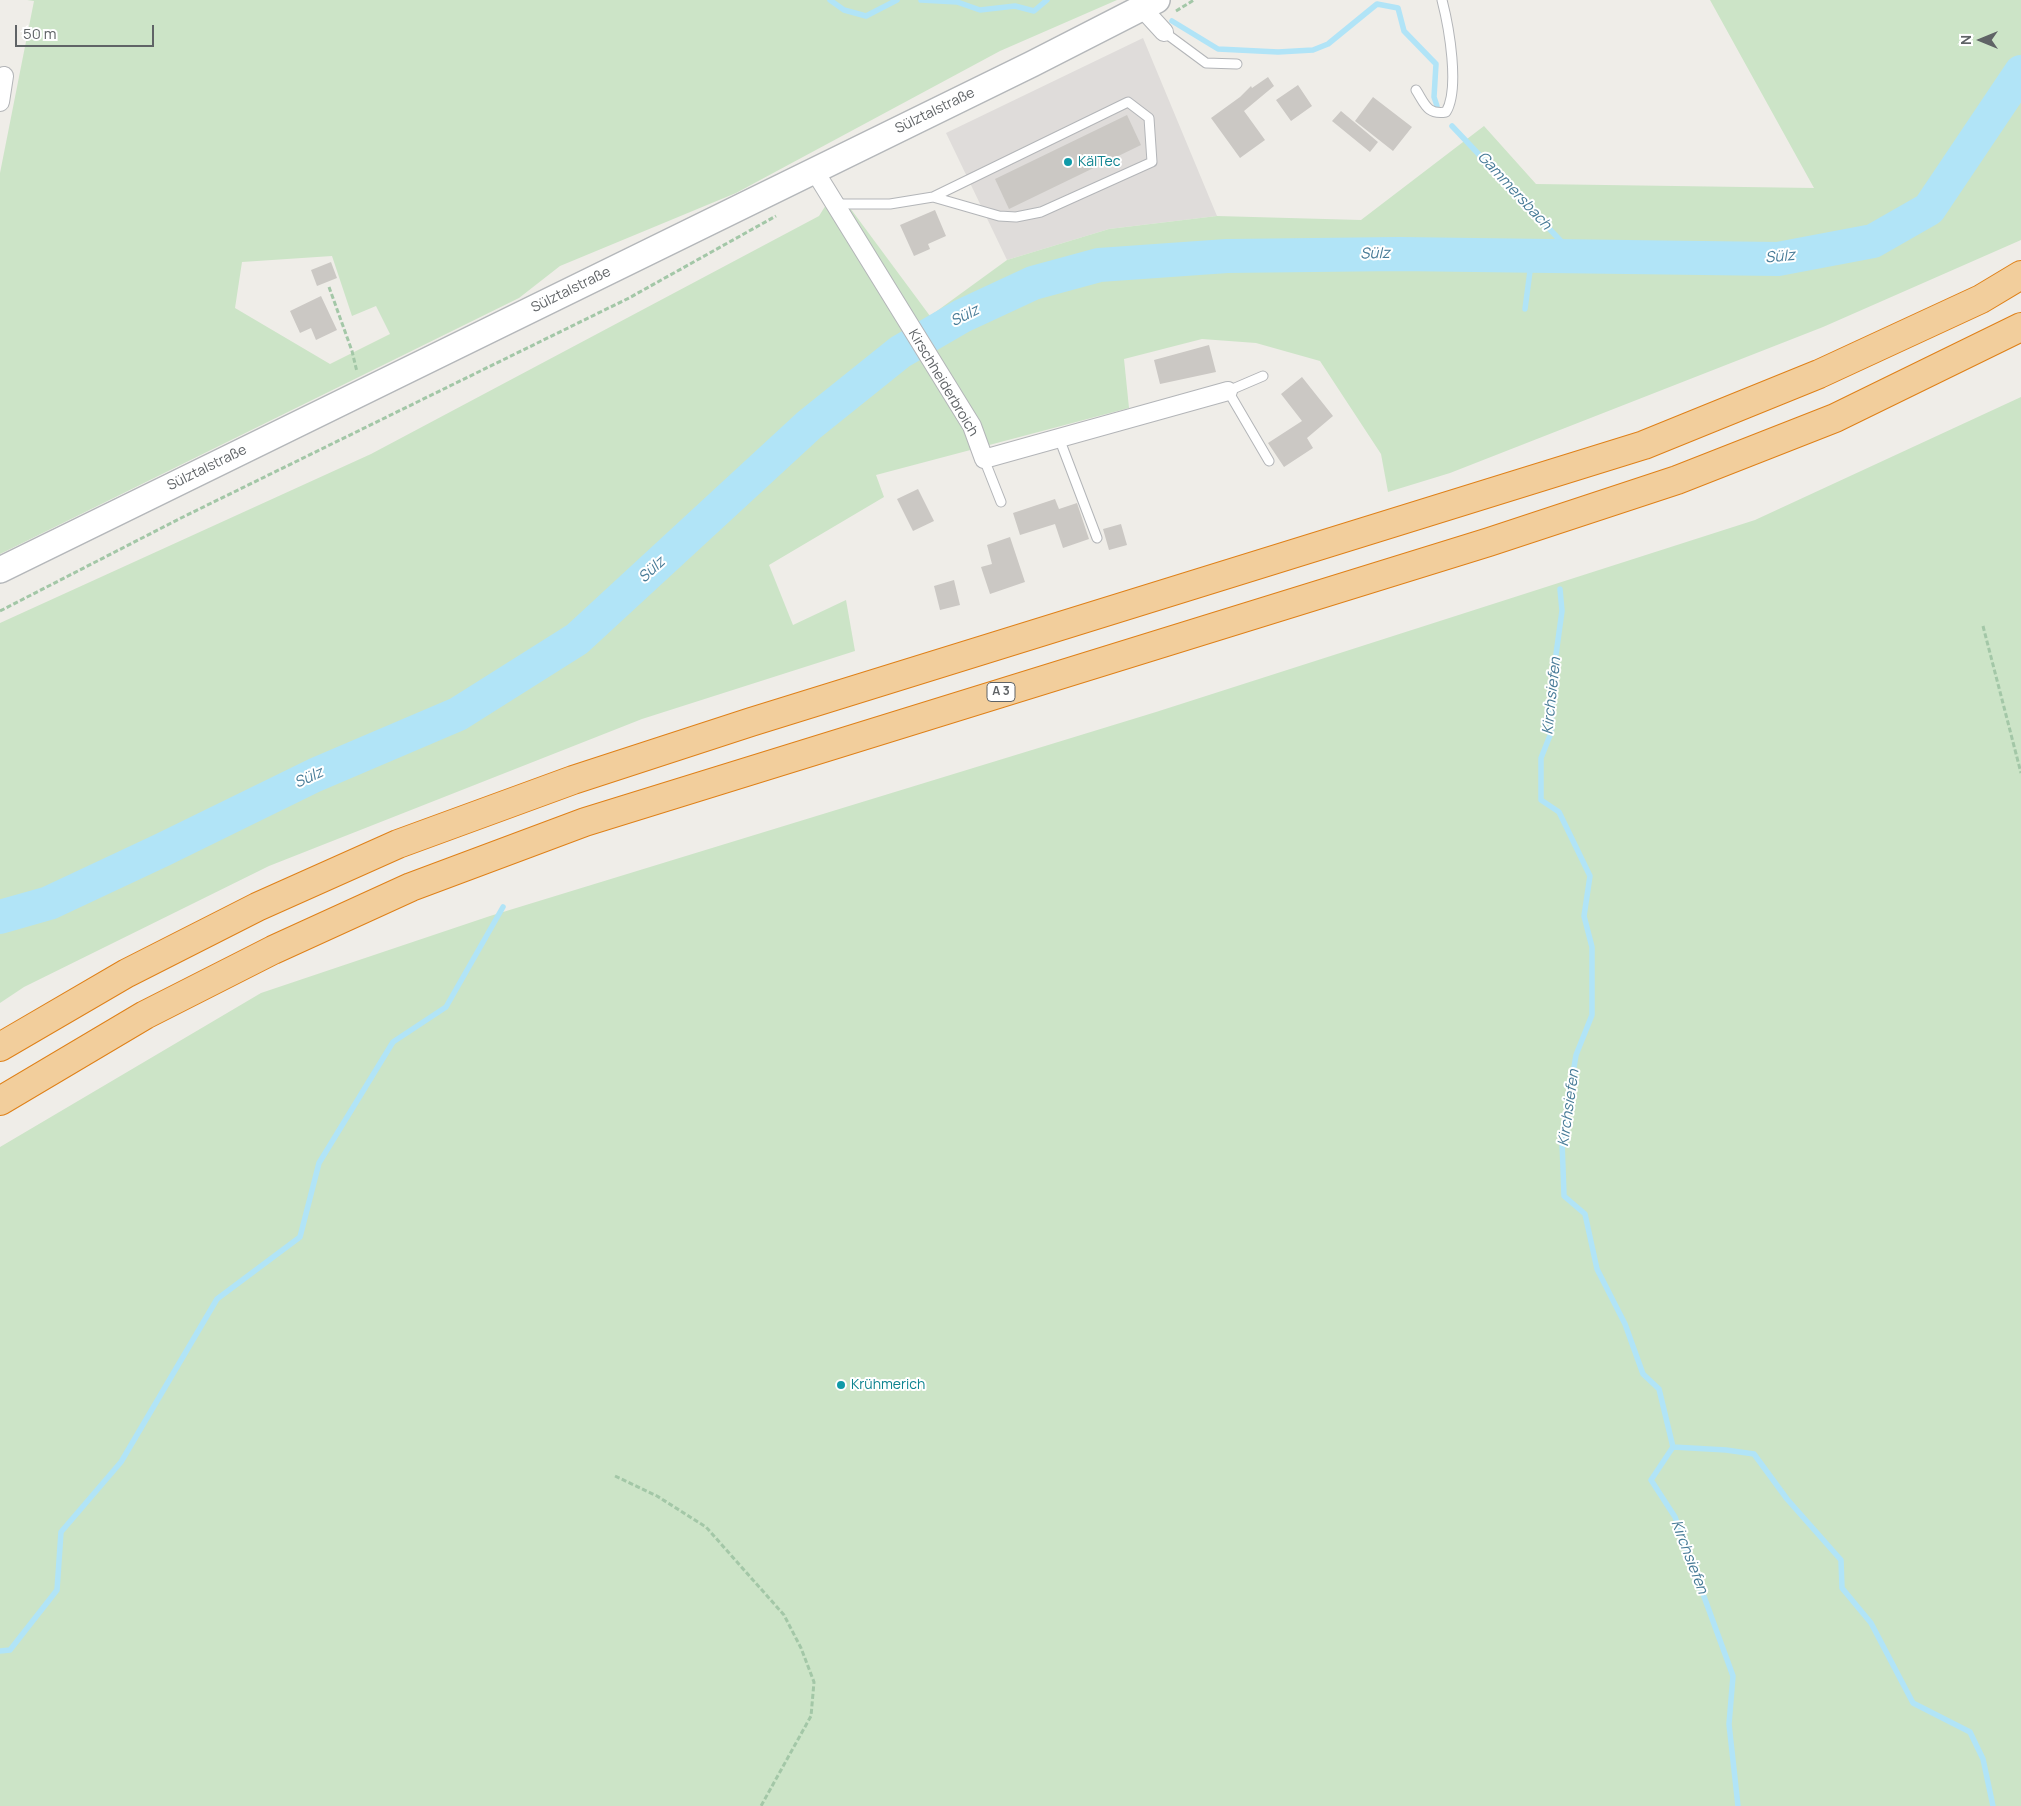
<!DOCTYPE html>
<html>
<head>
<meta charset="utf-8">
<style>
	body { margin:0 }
	#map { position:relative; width:2021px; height:1806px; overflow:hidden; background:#efede8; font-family:Manrope,sans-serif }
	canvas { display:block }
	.north { position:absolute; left:1956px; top:15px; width:50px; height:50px; -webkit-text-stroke:4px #fff; paint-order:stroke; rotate:270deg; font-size:14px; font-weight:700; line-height:20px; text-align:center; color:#5f6366 }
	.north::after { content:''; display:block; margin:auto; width:18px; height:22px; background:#5f6366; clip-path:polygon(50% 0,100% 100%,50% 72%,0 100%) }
	.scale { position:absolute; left:15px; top:25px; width:139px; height:22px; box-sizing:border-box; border:2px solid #5f6366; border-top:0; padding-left:6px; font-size:15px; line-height:18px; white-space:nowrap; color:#5f6366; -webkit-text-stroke:4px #fff; paint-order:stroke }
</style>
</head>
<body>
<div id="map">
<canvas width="2021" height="1806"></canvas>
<div class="north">N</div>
<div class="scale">50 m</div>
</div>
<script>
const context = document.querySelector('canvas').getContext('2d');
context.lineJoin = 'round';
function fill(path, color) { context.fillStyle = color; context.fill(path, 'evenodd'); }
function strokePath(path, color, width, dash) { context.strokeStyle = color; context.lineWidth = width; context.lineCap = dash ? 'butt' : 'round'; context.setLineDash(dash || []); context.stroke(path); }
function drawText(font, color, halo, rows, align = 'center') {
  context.font = font + ' Manrope,sans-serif'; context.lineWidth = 4; context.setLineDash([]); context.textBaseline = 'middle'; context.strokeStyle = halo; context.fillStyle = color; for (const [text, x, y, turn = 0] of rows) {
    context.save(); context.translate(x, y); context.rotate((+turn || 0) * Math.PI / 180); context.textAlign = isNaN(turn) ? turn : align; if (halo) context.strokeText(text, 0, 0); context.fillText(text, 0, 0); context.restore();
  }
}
fill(new Path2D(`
	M1143,38L1217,216L1109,229L1007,260L946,133Z`), '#dfdcda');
fill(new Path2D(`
	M27,0H1117L1000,51L736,193L560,266L519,298L0,554V173L34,1ZM332,256L352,316L376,306L390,334L330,364L235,308L242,262Z
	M1710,0H2021V240L1823,327L1450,473L1388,492L1381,454L1320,361L1256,343L1202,339L1124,359L1129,408L876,475L884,497L769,565L793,625L846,600L855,651L642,719L269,866L24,987L0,1003V623L371,454L819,216L836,189L930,316L1007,260L1109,229L1217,216L1361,220L1484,126L1536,184L1814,188Z
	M2021,397V1806H0V1147L261,993L490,916L1156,712L1755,520Z`), '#cce4c7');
strokePath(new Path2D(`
	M830,0L844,10L866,16L897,0
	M921,0L957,2L980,10L1015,6L1034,11L1047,0
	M1172,21L1218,49L1278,52L1313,50L1328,44L1377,4L1398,8L1404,31L1436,64L1434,97L1437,106
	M1452,126L1576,257
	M1525,309L1532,256
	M1560,589L1562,611L1553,676L1551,733L1541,758V800L1559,812L1590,876L1584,916L1592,947V1015L1576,1055L1562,1141L1564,1196L1585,1214L1597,1269L1625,1324L1643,1374L1659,1389L1673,1447L1651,1480L1675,1517L1733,1676L1729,1724L1738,1806
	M1673,1447L1726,1450L1754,1454L1787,1499L1841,1560L1842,1588L1871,1623L1913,1703L1970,1732L1983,1759L1993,1806
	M0,1651L10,1650L57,1590L61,1532L121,1462L217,1299L300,1237L319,1163L393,1042L446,1007L503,907`), '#b1e4f7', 5.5);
strokePath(new Path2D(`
	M0,917L49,903L162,850L315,775L458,714L577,639L809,425L900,352L962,316L1033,283L1099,265L1227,256L1399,254L1778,259L1873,241L1929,209L2021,72`), '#b1e4f7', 34);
fill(new Path2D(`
	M1268,77L1274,86L1244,111L1265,140L1240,158L1211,118L1240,97L1251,86L1252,88Z
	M1298,85L1312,106L1291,121L1276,100Z
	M1373,97L1412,127L1393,151L1355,121Z
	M1341,111L1378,142L1370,152L1332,121Z
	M1127,115L1141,145L1009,209L995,179Z
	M935,210L946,236L928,244L930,249L914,256L900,225Z
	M331,262L337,278L317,286L311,270Z
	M321,296L337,330L316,340L311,328L300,333L290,311Z
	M1209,345L1216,372L1160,384L1154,360Z
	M1302,377L1333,416L1307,438L1313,448L1284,467L1268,443L1302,421L1281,394Z
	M918,489L934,521L913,531L897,499Z
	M1055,499L1059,509L1077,503L1089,539L1063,548L1055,524L1020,535L1013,513Z
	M1121,524L1127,545L1109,550L1103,529Z
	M1010,537L1025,582L990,594L981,567L992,564L987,545Z
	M954,580L960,605L940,610L934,586Z`), '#cbc8c4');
const lane = new Path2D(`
	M1164,32L1206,63L1237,64
	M1416,90C1425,104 1427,115 1446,112C1460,89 1449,27 1442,0
	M834,204H890L933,197L999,216L1016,217L1041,212L1152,162L1149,118L1128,102L933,197
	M1263,376L1228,391L1269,461
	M1059,438L1097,538
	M984,459L1001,502`);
const street = new Path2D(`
	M1142,8L1164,32
	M0,102L4,76
	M814,170L972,426L984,459L1228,391`);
const secondary = new Path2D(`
	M0,570L1032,64L1157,0`);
const highway = new Path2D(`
	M0,1047L127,973L257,907L398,844L573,780L751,722L1644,445L1819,374L1981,299L2021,275
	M0,1101L145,1015L273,950L411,887L585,822L1489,542L1677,480L1835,418L2021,327`);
strokePath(lane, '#b3b5b8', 11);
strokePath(street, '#b3b5b8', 20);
strokePath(secondary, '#b4b7ba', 28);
strokePath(highway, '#df8018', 30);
strokePath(new Path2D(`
	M1176,11L1194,0
	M329,287L352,351L357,372
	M0,611L181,518L629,298L776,216
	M1983,626L2021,773
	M615,1476L657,1496L706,1527L784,1615L801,1648L814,1682L811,1716L761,1806`), '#a3c7a7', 3, [5, 2.5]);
strokePath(lane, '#fff', 9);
strokePath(street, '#fff', 18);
strokePath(secondary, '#fff', 25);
strokePath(highway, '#f2ce9c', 28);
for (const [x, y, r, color] of [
	[1068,162,5,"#0f9aa8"],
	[841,1385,5,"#0f9aa8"]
]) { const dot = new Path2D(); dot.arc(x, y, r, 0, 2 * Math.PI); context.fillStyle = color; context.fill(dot); strokePath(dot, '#fff', 2); }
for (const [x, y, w] of [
	[1001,692,28]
]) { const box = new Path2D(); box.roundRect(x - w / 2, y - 9.5, w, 19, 4); context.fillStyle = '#fff'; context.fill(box); strokePath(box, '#5f6366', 1); }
drawText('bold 12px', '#5f6366', null, [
	["A 3",1001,692]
]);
drawText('14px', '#5f6366', '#fff', [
	["Sülztalstraße",935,111,-26],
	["Sülztalstraße",571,290,-26],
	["Kirschheiderbroich",943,383,59],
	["Sülztalstraße",207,468,-26]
]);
drawText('14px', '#0d838f', '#fff', [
	["KälTec",1078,162],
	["Krühmerich",851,1385]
], 'left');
drawText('italic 15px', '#477b97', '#fff', [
	["Gammersbach",1514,191,47],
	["Sülz",1375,254,-1],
	["Sülz",1780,257,-5],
	["Sülz",965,316,-27],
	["Sülz",652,570,-43],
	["Kirchsiefen",1552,696,-84],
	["Sülz",309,778,-25],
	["Kirchsiefen",1569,1108,-82],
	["Kirchsiefen",1689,1557,69]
]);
</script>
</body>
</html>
